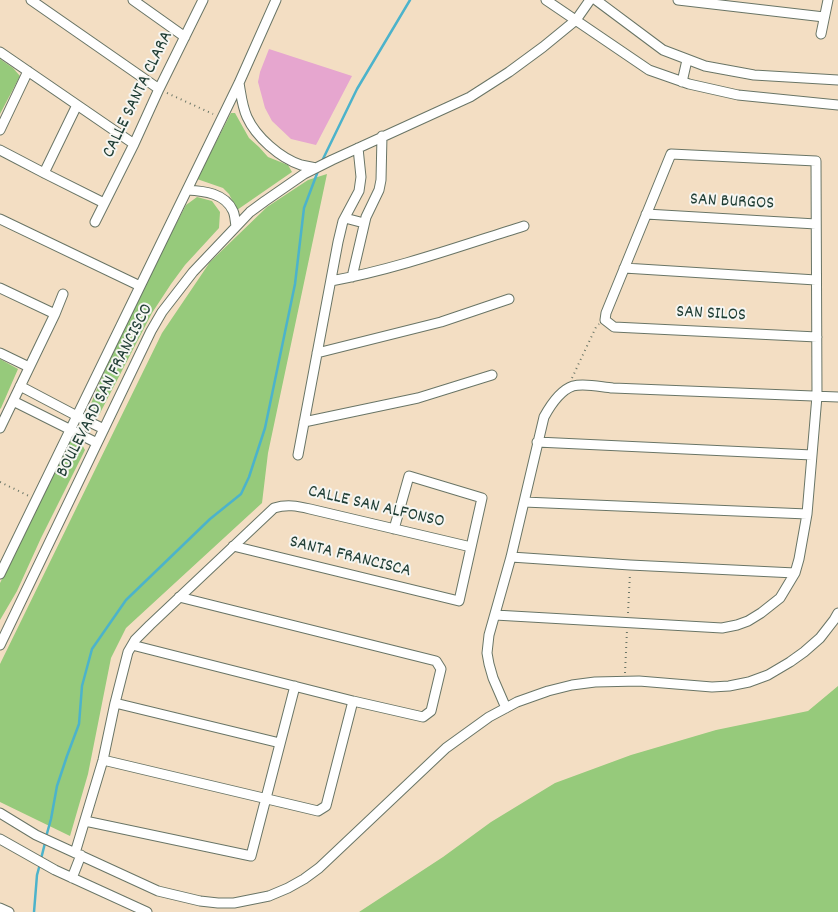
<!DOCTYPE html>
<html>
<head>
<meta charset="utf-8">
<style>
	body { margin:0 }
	canvas { display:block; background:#f3dec3 }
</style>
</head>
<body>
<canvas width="838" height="912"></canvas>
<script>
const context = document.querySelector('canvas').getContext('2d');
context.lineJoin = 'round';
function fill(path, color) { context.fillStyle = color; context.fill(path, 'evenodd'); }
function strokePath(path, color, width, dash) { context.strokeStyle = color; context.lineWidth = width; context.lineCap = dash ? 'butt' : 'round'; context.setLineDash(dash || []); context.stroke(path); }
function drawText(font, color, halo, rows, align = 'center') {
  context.font = font + ' Dekko,sans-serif'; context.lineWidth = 4; context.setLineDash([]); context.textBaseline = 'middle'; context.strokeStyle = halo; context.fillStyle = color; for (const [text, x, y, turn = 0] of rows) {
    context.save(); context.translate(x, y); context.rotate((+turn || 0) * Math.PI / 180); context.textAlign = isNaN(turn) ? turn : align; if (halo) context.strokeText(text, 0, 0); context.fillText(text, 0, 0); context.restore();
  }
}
fill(new Path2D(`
	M0,59L13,68L20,76L0,114Z
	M231,113H235L249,138L259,147L268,157L288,165L292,172L237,210L229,194L223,188L197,179Z
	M327,174L268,453L262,503L126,628L111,658L88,774L70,836L0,802V664L162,333L210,262L267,207L308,180Z
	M197,197L212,201L220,212L219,228L185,265L171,284L152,313L99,415L91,419L88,411C116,340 151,272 186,205Z
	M0,359L18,369L1,408L0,409Z
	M70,441H80L85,450L41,538L17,591L0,620V583L45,492Z
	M838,686V912H359L443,857L491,822L555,783L631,755L716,730L808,711Z`), '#96ca7b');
strokePath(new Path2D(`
	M322,161L357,89L410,0
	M46,837L51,819L57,786L67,756L79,724L82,686L92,649L126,600L210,519L241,494L249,477L265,428L295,284L304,208L318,171
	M41,859L45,843
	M34,912L37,875L40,864`), '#4cb3cb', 2.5);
fill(new Path2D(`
	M269,49L352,76L316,145L291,139L272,121L265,108L258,82L260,72Z`), '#e6a6cf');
const minor = new Path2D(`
	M31,0L159,89
	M133,0L185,37
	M546,0L649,70L689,84L738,95L838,105
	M596,0L663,50L705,66L754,75L838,80
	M678,0L824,17
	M821,34L828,0
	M0,52L134,144
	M682,82L687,60
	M239,83C241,94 242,106 247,117C256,137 280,158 301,165C306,166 311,167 316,168
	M0,130L28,71
	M0,150L44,173L104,203
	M44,173L77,105
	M187,190C204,191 225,193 233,211C235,215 235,221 236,226
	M646,214L816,224
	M345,218L364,223
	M0,219L140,286
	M95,222L134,144L159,89L203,0
	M624,268L816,280
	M352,277L366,217L379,190L381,180L382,136
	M331,281C397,269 460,246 524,226
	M0,288L55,314
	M0,353L29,367
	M317,353L441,322L509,299
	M20,386L77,416L104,429
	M13,401L97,443
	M304,422L418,398L492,375
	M0,428L55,314L63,294
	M537,442L812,455
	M298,455L338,242L343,221L359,191L361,177L358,148
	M524,502L807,514
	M233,546L459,601L482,498L409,476L394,529
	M511,557L630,565L795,573
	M0,574L239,83L276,0
	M495,615L722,628L737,625L748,621L761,613L780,598L795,573L799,559L807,514L817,396L816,161L671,154L606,313L605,320L614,327L817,337
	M0,645L151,331L162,312L193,272L250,212L265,201L304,174L332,160L470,97L509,72L543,47L576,20L590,0
	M132,645L353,701L423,717L431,711L441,669L436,661L179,597
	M115,703L280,743
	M506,708L493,678L489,664L487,653L489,635L511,557L544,417C550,406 561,390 573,386C585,383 601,387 613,388L838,397
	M103,760L318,811L326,806L353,701
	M0,813L36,835L158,891L200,901L218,903H234L269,896L288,888L304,879L319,868L446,748L489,717L517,702L548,691L572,685L595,682L639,681L712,687L729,686L749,682L768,675L790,662L804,652L820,638L834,620L838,613
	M85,821L251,856L295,686
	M0,839L55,870L147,912
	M75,853L103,760L115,703L128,652L135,640L150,625L274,508C287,504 297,506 310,509L471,547
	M72,878L81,855
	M0,908L9,912`);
strokePath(minor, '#697566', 11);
strokePath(new Path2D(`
	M167,93L213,114
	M572,378L596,327L599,324
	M0,482L29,496
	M628,613L630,573
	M625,673L627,630`), '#697566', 2, [1, 4]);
strokePath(minor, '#fff', 9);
drawText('18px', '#1f3d34', '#f6f6f2', [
	["CALLE SANTA CLARA",139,95,-64],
	["SAN BURGOS",732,203,3],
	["SAN SILOS",711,315,3],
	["BOULEVARD SAN FRANCISCO",106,391,-63],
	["CALLE SAN ALFONSO",376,508,13],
	["SANTA FRANCISCA",350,558,14]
]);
</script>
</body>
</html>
